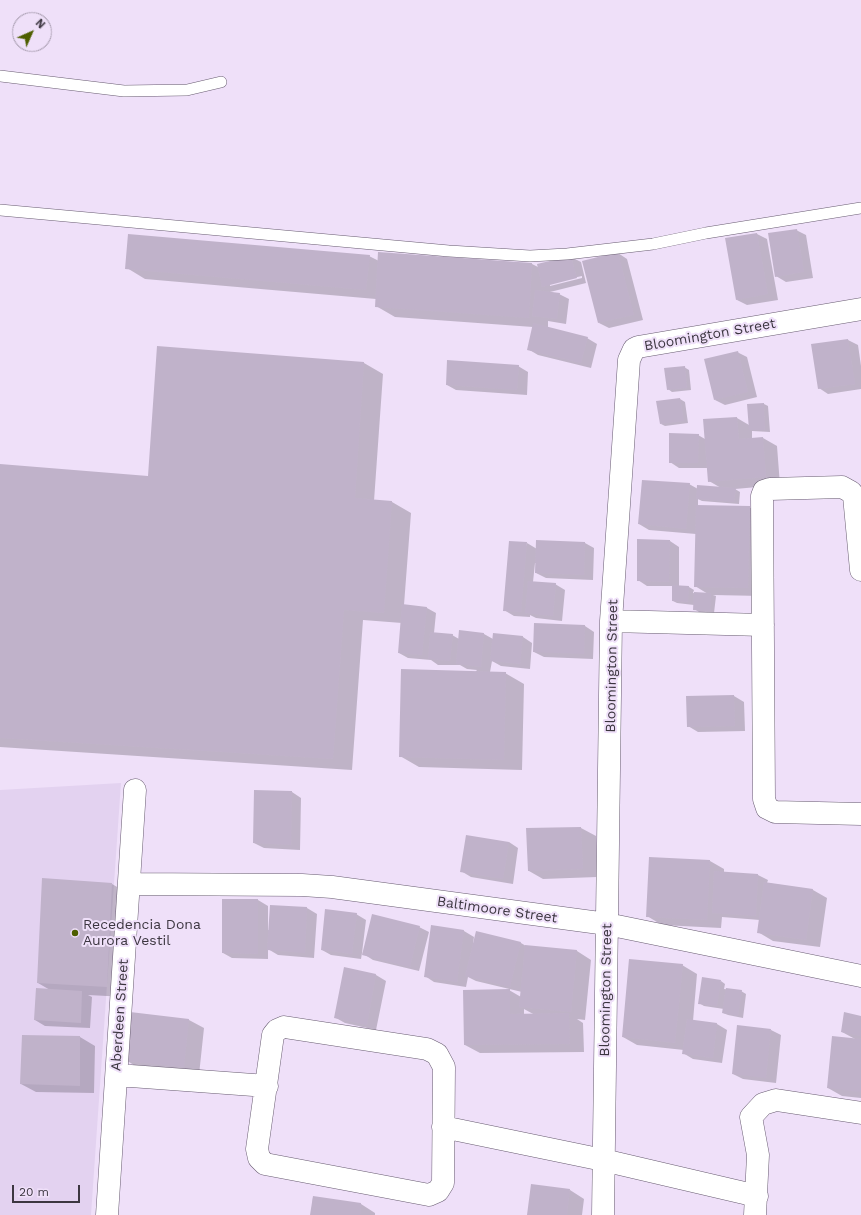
<!DOCTYPE html>
<html>
<head>
<meta charset="utf-8">
<style>
	body { margin:0 }
	#map { position:relative; width:861px; height:1215px; overflow:hidden; background:#efe0f9; font-family:"Work Sans",sans-serif }
	canvas { display:block }
	.north { position:absolute; left:12px; top:12px; width:40px; height:40px; box-sizing:border-box; background:#efe0f9; border:1px solid #a79caf; border-radius:50%; rotate:45deg; font-size:11px; font-weight:700; line-height:16px; text-align:center; color:#3c3640 }
	.north::after { content:''; display:block; margin:auto; width:14px; height:18px; background:#4e5e00; clip-path:polygon(50% 0,100% 100%,50% 72%,0 100%) }
	.scale { position:absolute; left:12px; top:1185px; width:68px; height:18px; box-sizing:border-box; border:2px solid #3c3640; border-top:0; padding-left:5px; font-size:12px; line-height:14px; white-space:nowrap; color:#3c3640; -webkit-text-stroke:3px #efe0f9; paint-order:stroke }
</style>
</head>
<body>
<div id="map">
<canvas width="861" height="1215"></canvas>
<div class="north">N</div>
<div class="scale">20 m</div>
</div>
<script>
const context = document.querySelector('canvas').getContext('2d');
context.lineJoin = 'round';
function fill(path, color) { context.fillStyle = color; context.fill(path, 'evenodd'); }
function strokePath(path, color, width, dash) { context.strokeStyle = color; context.lineWidth = width; context.lineCap = dash ? 'butt' : 'round'; context.setLineDash(dash || []); context.stroke(path); }
function drawText(font, color, halo, rows, align = 'center') {
  context.font = font + ' "Work Sans",sans-serif'; context.lineWidth = 4; context.setLineDash([]); context.textBaseline = 'middle'; context.strokeStyle = halo; context.fillStyle = color; for (const [text, x, y, turn = 0] of rows) {
    context.save(); context.translate(x, y); context.rotate((+turn || 0) * Math.PI / 180); context.textAlign = isNaN(turn) ? turn : align; if (halo) context.strokeText(text, 0, 0); context.fillText(text, 0, 0); context.restore();
  }
}
fill(new Path2D(`
	M121,783L91,1215H0V790Z`), '#e3d2f0');
fill(new Path2D(`
	M796,230L806,235L813,278L786,282L776,276Z
	M757,234L767,239L778,300L747,305L737,300Z
	M379,253L532,264L538,267L571,257L581,262L586,283L550,292L559,294L569,299L566,324L548,321V328L587,338L597,344L591,368L538,355L528,349L533,327L395,317L376,306V299L145,279L127,268L369,256L379,261ZM582,276V278L550,286V283Z
	M618,253L627,259L643,320L609,328L599,323Z
	M848,340L858,345L861,366V389L828,394L819,388L812,345Z
	M158,347L364,363L383,374L374,501L392,502L411,513L404,605L427,608L436,613L434,633L452,635L459,639L460,631L484,634L493,639L523,637L532,643L530,669L501,666L492,661L490,672L505,673L524,684L522,770L419,767L400,756L477,670L467,669L460,665H438L431,660L408,658L399,653L402,623L363,620L352,770L0,747V465L149,477Z
	M737,352L747,357L757,397L725,405L715,400Z
	M518,366L528,372L527,395L456,390L447,385Z
	M684,367L689,370L691,390L672,392L668,389Z
	M680,399L685,402L688,423L665,426L661,424Z
	M764,404L768,406L770,432L752,431V439L763,438L777,446L780,485L735,489L740,492L739,504L702,501L698,499V506L749,507L764,516L762,596L713,595L716,596L714,613L699,612L694,609V605L677,603L673,601V586H647L638,580L670,541L679,547V586L689,587L694,590L693,593L708,594L695,586L696,534L649,530L639,524L689,484L698,489L721,488L709,481L708,468H679L670,462L698,435L705,439L737,418L749,425Z
	M527,543L537,549L585,543L594,548L593,580L546,578L536,573L537,563H535L533,582L555,584L565,590L562,621L536,618L530,615V617L514,616L504,610Z
	M585,626L594,632L593,659L544,657L534,652Z
	M734,696L744,702L745,731L698,732L688,726Z
	M292,792L301,798L300,850L264,848L254,843Z
	M581,828L596,836L597,877L543,879L529,871L527,829Z
	M509,842L518,848L513,884L471,877L461,871Z
	M710,861L724,869V873L758,875L768,880L767,883L813,890L827,898L820,947L773,941L758,932L760,920L722,917L721,928L662,925L647,916Z
	M112,884L131,895L126,997L88,995L92,997L90,1028L45,1026L35,1020L50,990L38,983Z
	M223,900H258L268,906V930H270L271,906L307,908L317,914L314,958L278,955L268,949V959L232,958L223,953Z
	M356,914L366,920L362,953L419,927L429,932L419,971L373,960L362,953L361,959L331,955L322,950Z
	M432,926L464,931L474,937L473,944L521,943L526,946L577,951L591,960L585,1020L577,1019L583,1023L584,1052L480,1053L465,1045L509,990L521,997L522,992L476,981L468,977L466,987L434,982L425,976ZM524,1009L535,1015H524Z
	M682,965L697,974L693,1021L717,1024L727,1030L722,1063L693,1059L683,1053L684,1050L637,1045L623,1037Z
	M345,969L376,975L386,981L376,1030L345,1023L336,1018Z
	M721,981L725,984L724,989L741,991L746,994L743,1018L728,1015L723,1013L724,1009L704,1006L699,1003Z
	M131,1013L189,1020L204,1028L199,1075L140,1069L126,1060Z
	M861,1017V1098L842,1096L828,1088L855,1039L842,1032Z
	M771,1030L781,1035L776,1083L743,1079L733,1074Z
	M23,1036L80,1037L95,1046L94,1093L36,1092L21,1084Z
	M570,1190L584,1199L582,1215H528Z
	M313,1197L361,1204L375,1213V1215H311Z`), '#0003');
fill(new Path2D(`
	M797,229L804,272L775,277L768,233Z
	M757,233L768,294L736,300L725,238Z
	M128,234L370,255L366,290L125,269Z
	M378,252L532,263L529,318L375,307Z
	M618,252L634,315L598,323L582,261Z
	M571,256L577,278L542,287L537,264Z
	M535,290L560,293L557,319L532,316Z
	M533,323L588,337L581,363L527,350Z
	M848,339L855,384L818,389L811,344Z
	M157,346L364,362L355,498L392,501L384,613L344,610L333,759L0,738V464L148,476Z
	M738,351L748,392L714,400L704,359Z
	M447,360L519,365L517,390L446,385Z
	M685,366L687,388L667,390L664,368Z
	M680,398L684,421L660,424L656,401Z
	M764,403L765,430H749L747,404Z
	M737,417L739,439L763,437L766,477L708,482L703,419Z
	M669,433L699,434L698,463H669Z
	M642,480L690,483L686,529L638,524Z
	M697,485L736,488L734,502L696,499Z
	M696,505L750,506L748,588L694,587Z
	M637,539L670,540L669,582L637,581Z
	M536,540L585,542L584,575L535,573Z
	M509,541L527,542L521,612L503,611Z
	M528,581L556,583L553,616L525,613Z
	M672,585L689,586L688,602L672,601Z
	M694,592L711,593L710,611L693,610Z
	M402,604L427,607L422,655L398,653Z
	M534,623L585,625L584,654L533,652Z
	M459,630L484,633L481,667L456,664Z
	M430,632L453,634L450,661L428,659Z
	M493,633L523,636L520,664L490,661Z
	M401,669L506,672L504,760L399,757Z
	M734,695L735,726L687,727L686,696Z
	M254,790L292,791L291,845L253,843Z
	M581,827L583,869L528,871L526,828Z
	M466,835L509,842L503,879L460,872Z
	M649,857L710,860L707,920L646,917Z
	M714,871L758,874L756,916L712,913Z
	M42,878L112,883L107,987L37,983Z
	M764,882L813,889L806,940L757,933Z
	M222,899H258V954L222,953Z
	M270,905L307,907L305,953L267,950Z
	M325,909L357,913L352,954L321,950Z
	M372,914L420,926L410,967L362,955Z
	M431,925L464,930L457,982L424,977Z
	M476,931L521,942L510,987L465,976Z
	M525,945L577,950L571,1012L519,1007Z
	M629,959L683,964L675,1043L622,1037Z
	M344,967L376,974L367,1025L334,1018Z
	M702,977L721,980L717,1006L698,1004Z
	M36,988L82,991L81,1023L34,1020Z
	M726,988L742,990L738,1016L722,1013Z
	M510,989V1014L569,1013L570,1044L464,1045L463,990Z
	M130,1012L189,1019L184,1067L125,1061Z
	M844,1012L861,1016V1036L841,1032Z
	M687,1019L717,1023L713,1058L682,1054Z
	M737,1025L771,1029L766,1078L732,1074Z
	M22,1035L80,1036V1086L20,1084Z
	M832,1036L861,1039V1092L827,1088Z
	M531,1184L570,1189L567,1215H527Z
	M313,1196L361,1203L360,1215H310Z`), '#c0b2ca');
const lane = new Path2D(`
	M0,76L124,91L187,90L221,82
	M0,210L449,251L530,256L567,254L653,244L706,233L861,208`);
const street = new Path2D(`
	M861,570L854,496L851,492L842,487L770,489L764,491L762,496L764,799L767,808L775,812L861,814
	M611,621L763,625
	M129,884L302,885L332,887L607,924L861,976
	M284,1027L427,1049L437,1054L444,1067L443,1183L438,1191L429,1195L265,1164L259,1158L257,1149L273,1035L277,1030Z
	M117,1075L267,1086
	M443,1127L603,1160L757,1196
	M107,1215L135,790
	M603,1215L611,621L629,360L634,349L638,347L861,309
	M755,1215L758,1155L751,1117L763,1104L776,1100L861,1113`);
strokePath(lane, '#685c71', 12);
strokePath(street, '#685c71', 23);
strokePath(lane, '#fff', 11);
strokePath(street, '#fff', 22);
for (const [x, y, r, color] of [
	[75,933,4,"#4e5e00"]
]) { const dot = new Path2D(); dot.arc(x, y, r, 0, 2 * Math.PI); context.fillStyle = color; context.fill(dot); strokePath(dot, '#efe0f9', 1.5); }
drawText('14px', '#3c3640', '#efe0f9', [
	["Bloomington Street",710,335,-10],
	["Bloomington Street",612,666,-89],
	["Baltimoore Street",497,910,8],
	["Bloomington Street",606,990,-89],
	["Aberdeen Street",120,1015,-86]
]);
drawText('14px', '#3c3640', '#efe0f9', [
	["Recedencia Dona",83,925],
	["Aurora Vestil",83,941]
], 'left');
</script>
</body>
</html>
